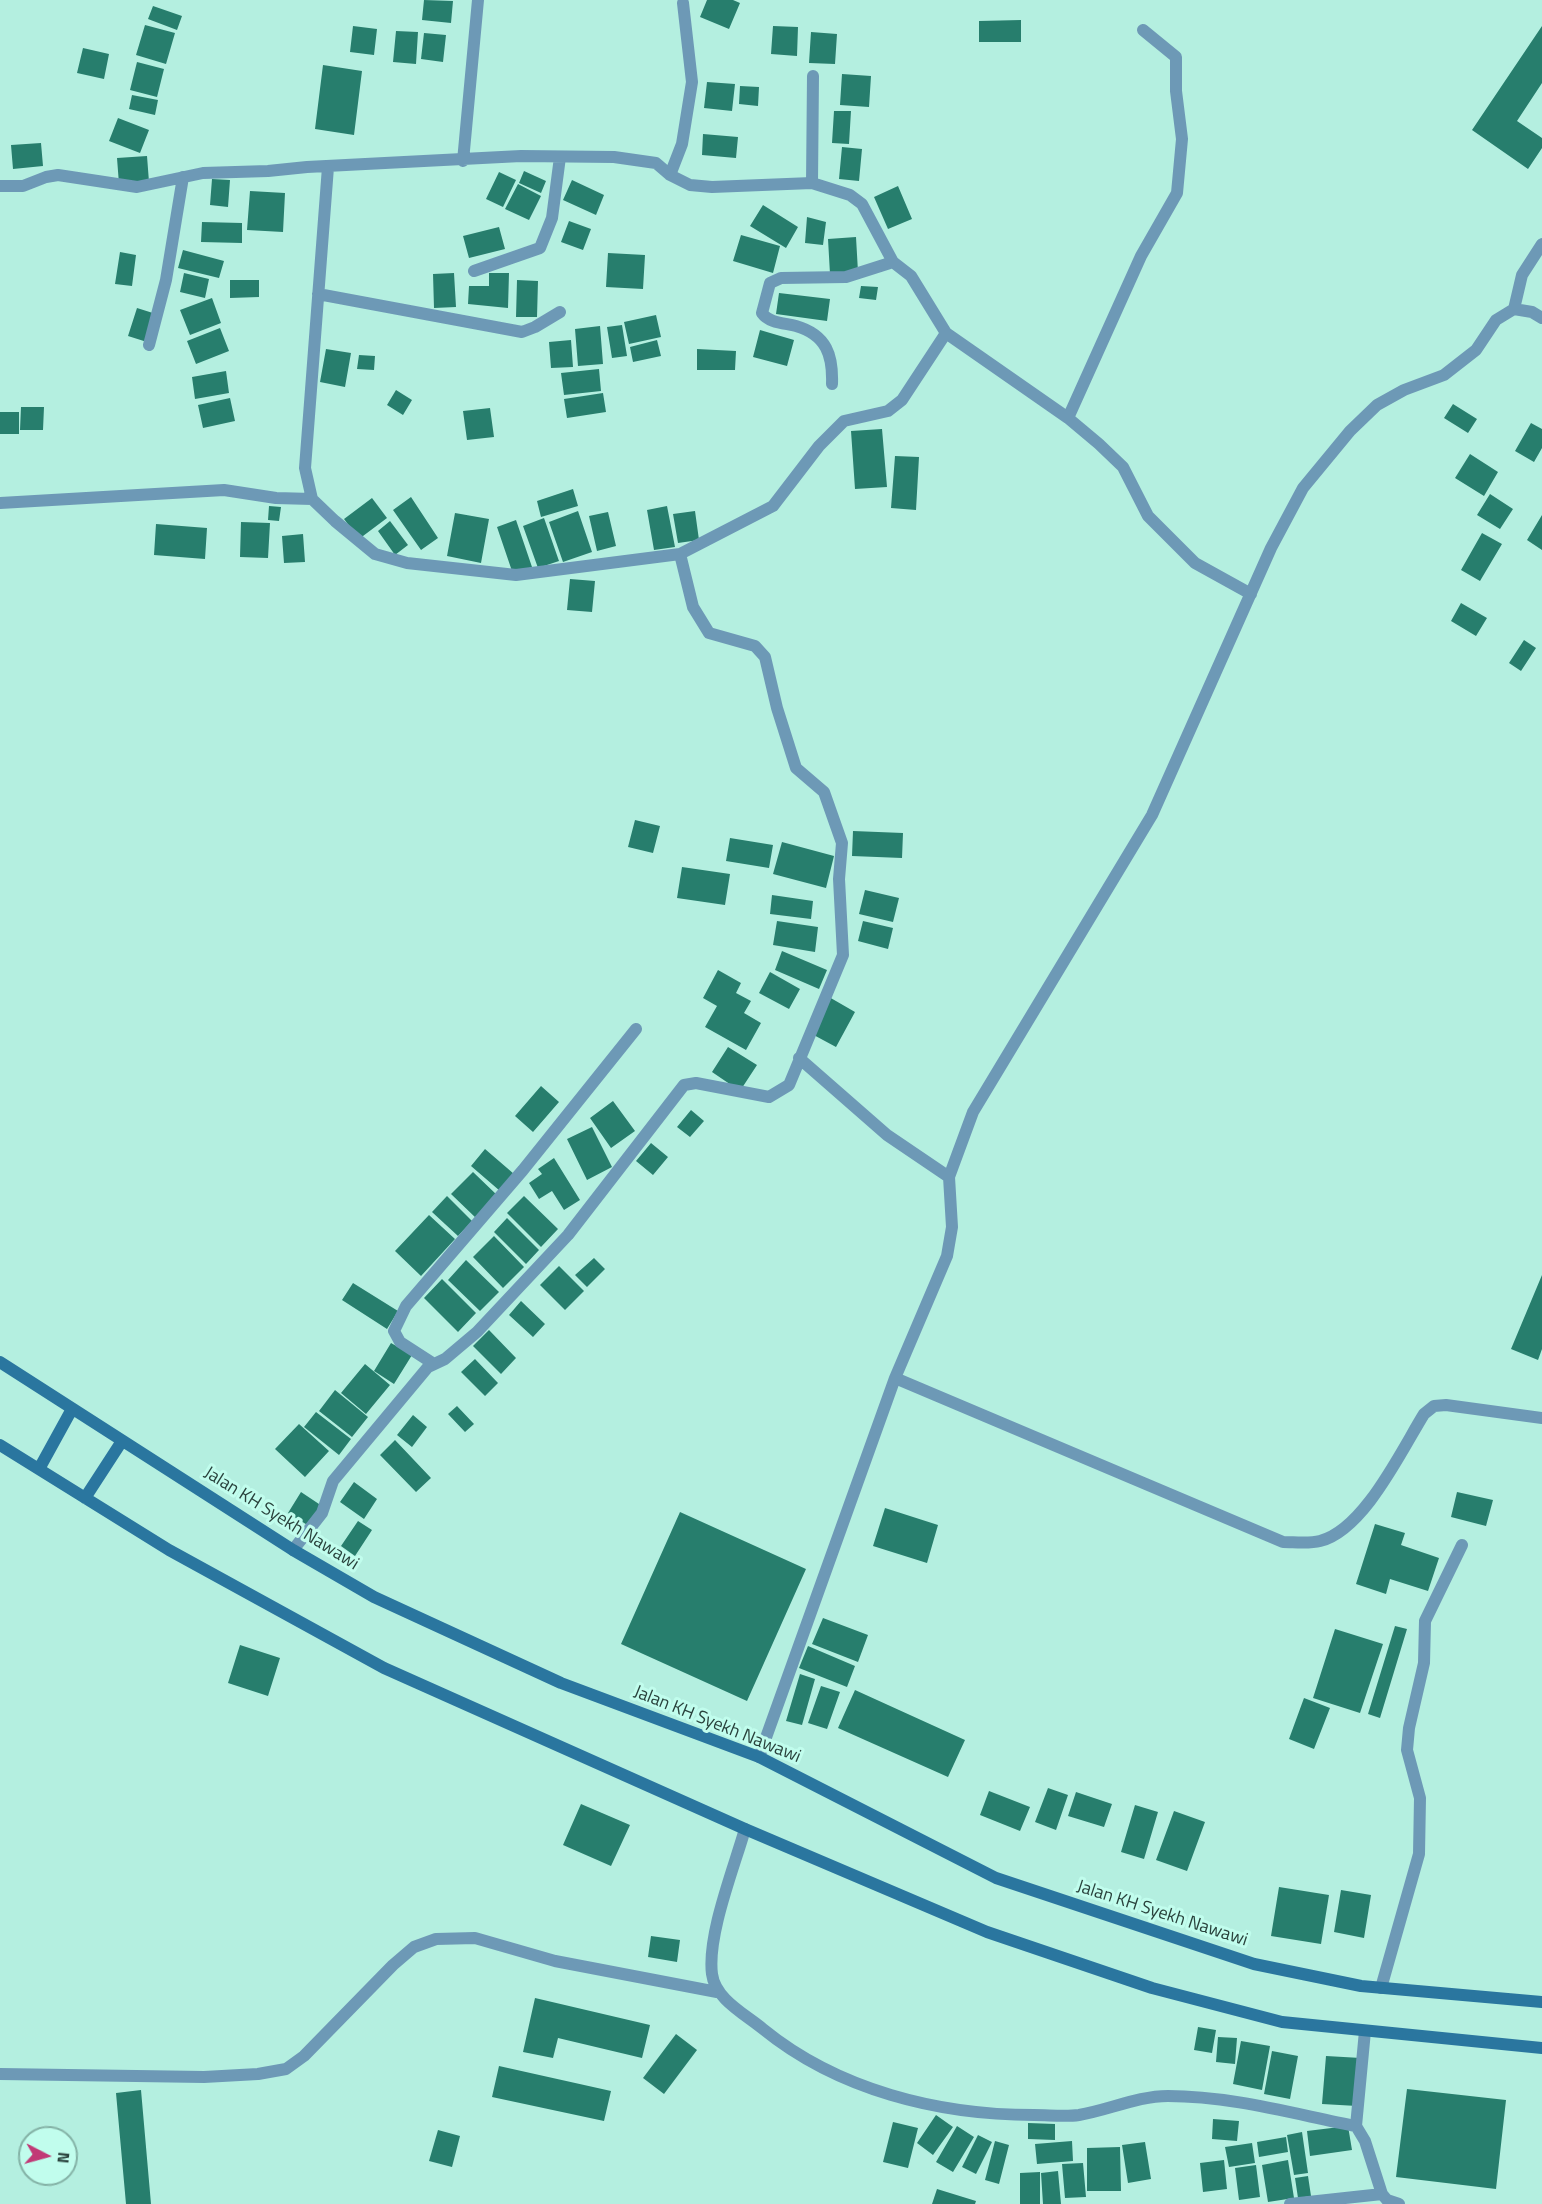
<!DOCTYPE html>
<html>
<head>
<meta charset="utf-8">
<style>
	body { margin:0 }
	#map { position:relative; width:1542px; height:2204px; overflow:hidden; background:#b4efe0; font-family:"Titillium Web",sans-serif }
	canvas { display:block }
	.north { position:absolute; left:18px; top:2126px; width:60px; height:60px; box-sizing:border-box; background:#c1fded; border:2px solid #84b2a6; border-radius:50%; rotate:96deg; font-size:16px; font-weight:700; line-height:24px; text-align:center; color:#29423c }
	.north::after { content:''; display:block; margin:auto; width:21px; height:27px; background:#c13976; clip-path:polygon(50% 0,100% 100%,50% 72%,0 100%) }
</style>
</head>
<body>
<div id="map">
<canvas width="1542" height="2204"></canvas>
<div class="north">N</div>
</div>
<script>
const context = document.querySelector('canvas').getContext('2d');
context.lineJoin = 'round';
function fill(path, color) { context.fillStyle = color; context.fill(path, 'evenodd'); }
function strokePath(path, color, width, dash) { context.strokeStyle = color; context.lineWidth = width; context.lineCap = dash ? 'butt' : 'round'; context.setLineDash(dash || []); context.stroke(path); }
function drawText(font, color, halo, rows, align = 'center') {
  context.font = font + ' "Titillium Web",sans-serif'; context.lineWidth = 6; context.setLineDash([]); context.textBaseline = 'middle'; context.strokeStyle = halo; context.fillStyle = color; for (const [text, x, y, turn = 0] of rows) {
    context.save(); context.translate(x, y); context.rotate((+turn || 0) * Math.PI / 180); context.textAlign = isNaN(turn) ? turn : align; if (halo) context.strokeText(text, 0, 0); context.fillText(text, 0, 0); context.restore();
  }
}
fill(new Path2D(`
	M424,0L453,1L451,23L422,20Z
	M707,0H733L740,3L729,29L700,17Z
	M153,6L182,16L177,30L148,19Z
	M1021,20V42H979V21Z
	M145,25L175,33L166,64L136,55Z
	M353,26L377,29L374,55L350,52Z
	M773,26L798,27L797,56L771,54Z
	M1542,26V83L1517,121L1542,138V148L1528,169L1472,130Z
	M396,31L418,32L416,64L393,62Z
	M811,32L837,34L835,64L809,63Z
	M424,33L446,35L443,62L421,59Z
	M83,48L109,54L104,79L77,73Z
	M137,62L164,69L157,97L130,90Z
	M323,65L362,71L354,135L315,129Z
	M842,74L871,76L869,107L840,105Z
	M707,82L735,84L732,111L704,108Z
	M740,86L759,87L758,106L739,104Z
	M132,95L158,100L155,115L129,109Z
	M834,111H851L849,144L832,143Z
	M118,118L149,130L140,153L109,141Z
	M703,134L738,137L736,158L702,155Z
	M41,143L43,166L13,169L11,145Z
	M842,147L862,149L859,181L839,179Z
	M147,156L149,182L119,184L117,158Z
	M524,171L546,181L541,193L519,183Z
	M499,172L516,180L503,207L486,199Z
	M212,179L230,180L228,207L210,205Z
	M572,180L604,195L596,215L563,200Z
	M518,184L541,196L529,220L505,209Z
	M898,186L912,219L888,229L874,197Z
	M250,191L285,193L283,232L247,230Z
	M763,205L798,227L786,248L750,226Z
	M807,217L826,222L823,245L805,243Z
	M569,221L591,229L583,250L561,242Z
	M202,222L242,223V243L201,242Z
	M499,227L505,249L469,258L463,236Z
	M741,235L780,246L773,273L733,261Z
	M856,237L858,272L830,274L828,239Z
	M183,250L224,261L219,278L178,268Z
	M120,252L136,255L132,286L115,284Z
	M608,253L645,255L643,289L606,287Z
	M184,273L209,279L205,298L180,292Z
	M454,273L456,307L434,308L433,274Z
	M489,273H509L508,308L468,304L469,286H489Z
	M230,280H259V297L230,298Z
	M517,280L538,281L537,317H516Z
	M861,286L878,287L876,300L859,298Z
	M779,293L830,299L827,321L776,314Z
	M212,298L221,323L190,335L180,310Z
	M137,308L156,314L147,342L128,336Z
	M656,315L661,337L629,344L624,322Z
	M622,325L627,356L612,358L607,327Z
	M600,326L603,364L578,366L575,329Z
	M220,328L229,351L196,364L187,341Z
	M760,330L794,340L787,366L753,357Z
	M571,340L573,367L551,368L549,342Z
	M657,340L661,356L633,362L630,347Z
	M326,349L351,353L345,387L320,382Z
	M697,349L736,351L735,370H697Z
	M359,355L375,356L374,370L357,369Z
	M599,369L601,391L564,395L561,373Z
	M226,371L229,393L195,399L192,377Z
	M396,390L412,400L403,415L387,405Z
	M603,393L606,412L567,418L564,399Z
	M230,398L235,421L203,428L198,405Z
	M1453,404L1477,419L1468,433L1444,418Z
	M21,407H44L43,430H20Z
	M490,408L494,437L467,440L463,411Z
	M0,412H19V434H0Z
	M1531,423L1542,429V448L1534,462L1515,451Z
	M882,429L887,487L855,489L851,431Z
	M1470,454L1498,472L1484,496L1455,478Z
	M895,456L919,457L916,510L891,508Z
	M573,489L578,506L541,517L537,501Z
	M1490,494L1513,509L1500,529L1477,515Z
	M411,497L438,538L421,550L393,510Z
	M372,498L387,518L359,539L344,519Z
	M269,506L281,507L279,521L268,520Z
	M667,506L675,547L654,550L647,510Z
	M578,511L592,552L563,562L549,522Z
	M695,511L699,540L678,543L673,514Z
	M608,512L616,546L597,551L589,516Z
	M455,513L489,519L481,563L447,556Z
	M1542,515V550L1527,540Z
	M544,518L559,561L538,568L523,526Z
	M516,520L532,567L513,574L497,527Z
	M390,521L408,545L395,555L378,531Z
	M241,522L270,523L268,558L240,557Z
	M156,524L207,528L205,559L154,555Z
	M1482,533L1502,544L1480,581L1461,570Z
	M303,534L305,562L284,563L282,536Z
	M570,579L595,581L592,612L567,610Z
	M1461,603L1487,618L1476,636L1451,621Z
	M1524,640L1536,648L1521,671L1509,663Z
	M635,820L660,826L653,853L628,847Z
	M853,831L903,833L902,858L852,856Z
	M730,838L773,845L769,868L726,861Z
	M782,842L834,856L826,888L773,874Z
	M682,867L730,874L725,905L677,898Z
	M865,890L899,898L893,922L859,914Z
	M772,895L813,901L811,919L770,914Z
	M777,921L818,927L815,952L773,945Z
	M863,921L893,928L888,949L858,941Z
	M782,951L827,970L819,989L775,970Z
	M718,970L741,983L736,993L751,1001L744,1013L761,1023L746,1050L705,1027L717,1006L703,998Z
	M770,972L800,989L789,1009L759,993Z
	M829,997L855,1012L836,1047L810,1033Z
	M728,1047L757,1065L740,1091L712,1072Z
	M541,1086L559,1102L533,1132L515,1116Z
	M613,1101L635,1131L611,1148L590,1118Z
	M691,1110L704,1121L690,1137L677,1127Z
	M592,1127L612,1167L587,1180L567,1139Z
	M651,1143L668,1157L653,1175L636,1161Z
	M485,1149L514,1174L500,1191L471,1166Z
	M554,1158L580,1200L564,1210L552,1191L539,1199L529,1183L542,1174L538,1169Z
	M473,1172L498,1196L477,1219L451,1194Z
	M447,1196L472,1221L458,1236L432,1212Z
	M524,1196L558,1229L541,1247L507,1213Z
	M429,1215L455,1239L421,1276L395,1251Z
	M507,1218L539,1250L526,1264L494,1232Z
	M494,1236L524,1267L503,1288L473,1257Z
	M594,1258L605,1269L587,1287L575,1275Z
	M466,1260L499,1292L480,1311L448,1280Z
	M559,1266L584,1291L565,1310L540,1285Z
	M1542,1275V1349L1538,1360L1511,1349Z
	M442,1279L476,1313L458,1332L424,1298Z
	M353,1283L398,1311L387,1329L342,1300Z
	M521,1301L545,1324L533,1337L509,1315Z
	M489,1330L516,1358L501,1374L473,1346Z
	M391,1343L412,1355L394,1384L374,1371Z
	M475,1359L498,1383L485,1396L461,1372Z
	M365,1364L390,1385L366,1414L341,1393Z
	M335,1390L368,1417L352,1437L319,1411Z
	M457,1406L474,1424L465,1432L448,1414Z
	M316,1412L351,1439L339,1455L304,1427Z
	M413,1415L427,1427L412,1447L397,1435Z
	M299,1424L329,1451L305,1477L275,1449Z
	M395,1440L431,1478L416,1492L380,1455Z
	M354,1482L377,1499L364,1519L340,1502Z
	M301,1492L322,1506L309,1526L288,1513Z
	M1457,1492L1493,1500L1486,1526L1451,1517Z
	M885,1508L938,1525L927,1563L873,1546Z
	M680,1512L806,1569L747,1701L621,1644Z
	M358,1521L372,1530L355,1556L341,1546Z
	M1375,1524L1405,1533L1401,1545L1439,1558L1428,1591L1390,1579L1386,1594L1356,1584Z
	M823,1618L868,1635L858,1662L812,1644Z
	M1395,1626L1407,1629L1380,1718L1368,1714Z
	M1335,1629L1383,1644L1360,1713L1313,1698Z
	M240,1645L280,1658L268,1696L228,1683Z
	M808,1646L855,1666L847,1687L799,1668Z
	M800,1674L815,1679L802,1725L786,1721Z
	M821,1686L840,1692L827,1729L808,1723Z
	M855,1690L965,1740L948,1777L838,1728Z
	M1304,1698L1330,1708L1314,1749L1289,1739Z
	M1048,1788L1068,1795L1056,1830L1035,1822Z
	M989,1791L1030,1807L1020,1831L980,1815Z
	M1076,1792L1112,1804L1104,1827L1068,1816Z
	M581,1804L630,1825L611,1866L563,1845Z
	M1135,1805L1158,1812L1144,1859L1121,1852Z
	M1174,1811L1205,1822L1187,1871L1156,1860Z
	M1279,1887L1329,1895L1321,1944L1271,1936Z
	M1341,1890L1371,1895L1364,1938L1334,1932Z
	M651,1936L680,1940L677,1962L648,1957Z
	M535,1998L650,2025L642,2058L558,2038L553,2058L523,2052Z
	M1198,2027L1216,2030L1212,2053L1194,2050Z
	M676,2034L697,2050L664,2094L643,2078Z
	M1218,2037L1237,2038L1235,2064L1216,2062Z
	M1241,2041L1270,2046L1262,2090L1233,2084Z
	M1272,2051L1298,2056L1290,2099L1264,2094Z
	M1326,2056L1361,2058L1357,2106L1322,2104Z
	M499,2066L611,2091L604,2121L492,2097Z
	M1407,2089L1506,2100L1496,2189L1396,2177Z
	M141,2090L151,2204H126L116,2093Z
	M936,2115L953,2127L933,2155L917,2143Z
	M1213,2119L1239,2121L1237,2141L1212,2139Z
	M893,2122L918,2128L908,2168L883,2162Z
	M1028,2123L1055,2124V2140L1028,2139Z
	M957,2126L974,2137L953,2172L936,2162Z
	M1348,2126L1352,2150L1310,2156L1307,2131Z
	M438,2130L460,2136L452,2167L429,2161Z
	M1302,2132L1308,2173L1294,2175L1287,2135Z
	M978,2135L992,2142L976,2174L962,2167Z
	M1286,2137L1288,2152L1259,2157L1257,2142Z
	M995,2141L1009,2145L999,2184L985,2180Z
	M1072,2141L1073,2161L1037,2164L1035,2144Z
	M1145,2142L1151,2179L1128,2183L1122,2145Z
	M1252,2143L1255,2163L1229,2167L1225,2147Z
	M1120,2147L1121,2191H1087V2148Z
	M1224,2160L1227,2189L1203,2192L1200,2163Z
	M1288,2160L1294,2198L1268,2202L1262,2165Z
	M1083,2163L1086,2197L1065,2198L1062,2164Z
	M1256,2165L1260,2197L1239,2200L1235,2168Z
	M1058,2171L1061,2204H1043L1041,2173Z
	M1040,2172V2204H1020V2173Z
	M1308,2176L1311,2196L1298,2198L1295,2178Z
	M937,2189L976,2201L975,2204H932Z`), '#277e6d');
strokePath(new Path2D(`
	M463,161L478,0
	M328,167L305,468L312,499L335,521L375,554L407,563L516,575L680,554L773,506L819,446L844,421L888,411L902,400L946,333
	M670,175L682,144L692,82L683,3
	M812,183L813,76
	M0,186H23L46,177L58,175L137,187L203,173L268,171L307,167L521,156L614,157L656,163L670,175L690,185L712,187L812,183L850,195L862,204L893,262L911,276L946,333L1068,418L1099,444L1123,467L1148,516L1195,563L1251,594
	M474,271L540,248L552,218L560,157
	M318,294L522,332L535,327L560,312
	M1514,309L1522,275L1542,244
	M149,345L166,280L183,177
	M832,384C833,356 827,335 796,326C784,323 769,323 762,313L770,283L781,278L846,277L893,262
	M1068,418L1141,256L1177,193L1182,139L1176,91V57L1143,30
	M0,503L224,490L276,498L312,499
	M799,1058L887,1135L949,1177
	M434,1364L400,1342L394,1331L406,1306L523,1170L636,1029
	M895,1378L1283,1542C1294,1542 1309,1544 1320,1541C1364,1530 1401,1451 1424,1414L1434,1406L1446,1405L1542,1418
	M293,1550L322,1513L333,1481L428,1367L445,1359L477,1332L568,1235L684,1085L696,1083L769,1097L789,1085L843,955L839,879L842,843L824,792L796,768L777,708L765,657L755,646L709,633L693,607L680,554
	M759,1757L895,1378L947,1256L952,1227L949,1177L973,1112L1152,815L1271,548L1303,488L1350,431L1377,405L1404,390L1444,375L1476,350L1496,320L1514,309L1532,312L1542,318
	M745,1829C734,1868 707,1935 712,1974C715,1999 745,2014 763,2029C838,2090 938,2115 1034,2115C1049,2115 1065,2117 1079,2115C1109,2110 1138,2096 1168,2096C1231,2096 1294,2114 1356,2126
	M1381,1988L1419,1854L1420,1798L1407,1750L1409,1728L1424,1663L1425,1621L1462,1545
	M1365,2031L1356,2126L1365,2141L1382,2194L1387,2200L1399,2204
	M0,2074L204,2077L258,2074L286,2069L304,2056L393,1965L414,1947L436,1939L475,1938L555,1961L717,1992
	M1290,2204L1382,2194`), '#6d99b6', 12);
strokePath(new Path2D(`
	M0,1362L293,1550L374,1597L561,1683L759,1757L996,1878L1254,1964L1361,1986L1542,2002
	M0,1445L169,1550L384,1668L745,1829L987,1932L1152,1988L1282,2022L1542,2048
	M39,1469L72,1409
	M85,1498L122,1441`), '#2a769f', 12);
drawText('18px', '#29423c', '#c1fded', [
	["Jalan KH Syekh Nawawi",281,1519,32],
	["Jalan KH Syekh Nawawi",717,1725,22],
	["Jalan KH Syekh Nawawi",1162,1914,18]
]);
</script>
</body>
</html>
